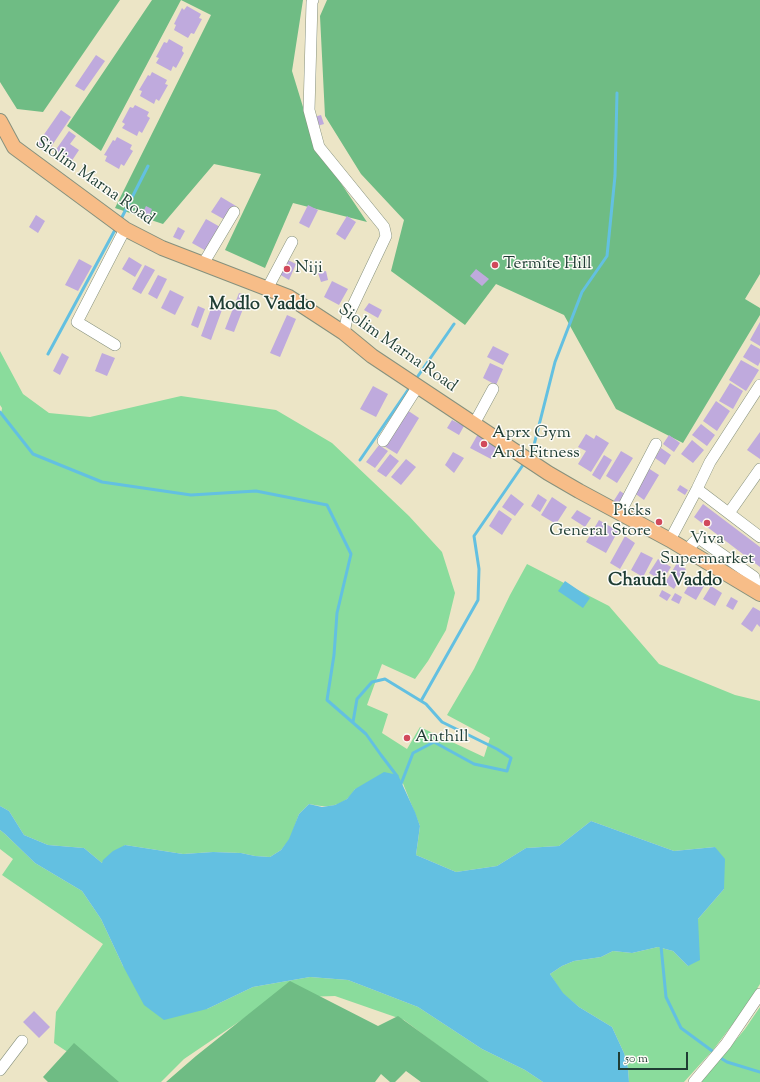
<!DOCTYPE html>
<html>
<head>
<meta charset="utf-8">
<style>
	body { margin:0 }
	#map { position:relative; width:760px; height:1082px; overflow:hidden; background:#ece5c6; font-family:"Sorts Mill Goudy",serif }
	canvas { display:block }
	.scale { position:absolute; left:618px; top:1052px; width:70px; height:18px; box-sizing:border-box; border:2px solid #1f3d34; border-top:0; padding-left:5px; font-size:12px; line-height:14px; white-space:nowrap; color:#1f3d34; -webkit-text-stroke:3px #fdfcf7; paint-order:stroke }
</style>
</head>
<body>
<div id="map">
<canvas width="760" height="1082"></canvas>
<div class="scale">50 m</div>
</div>
<script>
const context = document.querySelector('canvas').getContext('2d');
context.lineJoin = 'round';
function fill(path, color) { context.fillStyle = color; context.fill(path, 'evenodd'); }
function strokePath(path, color, width, dash) { context.strokeStyle = color; context.lineWidth = width; context.lineCap = dash ? 'butt' : 'round'; context.setLineDash(dash || []); context.stroke(path); }
function drawText(font, color, halo, rows, align = 'center') {
  context.font = font + ' "Sorts Mill Goudy",serif'; context.lineWidth = 3; context.setLineDash([]); context.textBaseline = 'middle'; context.strokeStyle = halo; context.fillStyle = color; for (const [text, x, y, turn = 0] of rows) {
    context.save(); context.translate(x, y); context.rotate((+turn || 0) * Math.PI / 180); context.textAlign = isNaN(turn) ? turn : align; if (halo) context.strokeText(text, 0, 0); context.fillText(text, 0, 0); context.restore();
  }
}
fill(new Path2D(`
	M0,351L23,394L49,413L90,417L181,396L276,410L332,443L409,516L442,552L455,593L446,630L428,661L415,679L382,664L367,705L388,714L382,733L407,749L420,727L484,757L490,738L447,715L474,669L510,595L527,564L609,606L659,664L735,695L760,701V984L742,1012L713,1050L684,1082H629L628,1068L624,1053L612,1027L579,1007L562,993L550,974L562,966L574,961L601,957L613,951L632,953L658,947L673,951L688,966L698,919L724,889L715,847L674,851L591,821L559,846L526,848L497,866L456,872L416,855L420,826L402,781L355,789C353,792 350,797 347,799C336,808 322,807 309,804L299,814L290,839L281,850L270,857L255,856L241,853L213,852L183,854L125,845L102,863L84,848L48,845L24,835L9,811L0,806V414H1L2,408L0,405Z
	M0,830L5,834L35,863L82,891L101,919L123,966L207,1009L253,987L310,977L348,980L418,1007L482,1049L525,1070L543,1082H486L404,1020L335,996L274,998L184,1059L161,1082H113L54,1043L56,1012L103,944L2,875L13,859L0,849Z
	M760,1007V1082H701L745,1029Z`), '#8adc9c');
fill(new Path2D(`
	M0,0H120L43,112L17,109L0,82Z
	M152,0H181L101,151L67,126Z
	M181,0H303L292,71L314,143L367,222L293,203L265,268L225,250L261,174L214,164L163,224L115,208L211,15Z
	M327,0H760V274L745,299L760,308V315L683,443L616,409L564,315L496,284L465,325L391,271L404,220L361,174L325,116L320,16Z
	M290,981L378,1026L398,1016L489,1082H421L406,1071L395,1082H390L381,1074L375,1082H166L196,1056Z
	M74,1043L119,1082H48L43,1077Z`), '#6fbc84');
fill(new Path2D(`
	M565,581L590,598L583,608L558,591Z
	M384,772L398,775L415,812L420,826L416,855L456,872L497,866L526,848L559,846L591,821L674,851L715,847L725,859L724,889L698,919L700,960L688,966L673,951L658,947L632,953L613,951L601,957L574,961L562,966L550,974L563,993L579,1007L612,1027L624,1053L628,1068L629,1082H543L525,1070L482,1049L418,1007L348,980L310,977L253,987L207,1009L164,1020L144,1005L123,966L101,919L82,891L35,863L5,834L0,830V806L9,811L24,835L48,845L84,848L102,863L103,860L113,851L125,845L183,854L213,852L241,853L255,856L270,857L281,850L289,839L299,814L309,804L322,807L335,805L347,799L355,789Z`), '#63c0e1');
strokePath(new Path2D(`
	M120,221L148,166
	M48,354L116,228
	M418,376L454,324
	M0,412L33,454L102,482L191,495L256,491L327,505L351,554L337,613L334,655L327,700L366,734L381,755L397,776
	M529,456L533,449L555,362L582,292L607,256L615,176L617,93
	M360,460L408,390
	M353,722L357,699L372,682L385,679L421,701
	M401,784L413,753L434,742L474,764L507,771L511,758L497,749L442,722L426,704L421,701L478,600L479,569L474,536L525,462
	M661,946L666,997L681,1028L715,1053
	M719,1057L727,1062L760,1072`), '#63c0e1', 3);
fill(new Path2D(`
	M187,6L201,14L199,18L202,19L194,34L191,33L188,38L174,30L176,25L174,24L182,8L184,10Z
	M169,39L183,47L182,51L184,53L176,68L173,66L171,71L156,63L159,58L156,57L164,42L167,43Z
	M96,55L105,61L84,91L75,86Z
	M152,72L167,80L165,84L168,85L159,101L156,99L154,104L140,96L142,91L139,90L148,75L150,76Z
	M135,105L149,112L147,116L150,118L142,133L139,131L137,136L122,128L125,124L122,122L130,107L133,108Z
	M61,110L71,117L47,153L36,146Z
	M321,115L324,124L317,126L314,117Z
	M69,131L76,136L70,144L79,150L71,162L55,151Z
	M117,137L132,145L130,149L133,151L124,166L121,164L119,169L105,161L107,156L104,155L113,140L115,141Z
	M221,197L236,206L227,221L211,212Z
	M308,205L318,210L309,228L299,223Z
	M146,206L152,209L148,219L141,216Z
	M36,215L45,221L38,233L29,227Z
	M347,216L356,222L345,240L336,234Z
	M206,219L222,228L208,252L192,243Z
	M178,227L185,231L180,240L173,237Z
	M129,257L142,265L135,277L122,269Z
	M79,259L92,266L78,291L65,285Z
	M286,259L296,264L289,280L279,274Z
	M145,265L155,270L141,294L132,289Z
	M476,269L489,279L482,286L470,276Z
	M326,271L328,280L321,282L318,273Z
	M158,275L167,279L157,299L148,294Z
	M332,281L348,289L339,305L324,297Z
	M170,290L184,297L175,315L161,308Z
	M239,293L248,296L234,332L225,329Z
	M213,303L223,307L211,340L201,336Z
	M369,303L382,310L378,318L364,310Z
	M198,306L205,309L198,328L191,325Z
	M287,315L296,319L280,357L270,353Z
	M760,322V346L750,340Z
	M751,344L760,349V362L758,366L743,357Z
	M493,346L509,354L503,365L487,357Z
	M62,353L69,357L60,375L53,371Z
	M102,353L115,358L107,376L95,371Z
	M741,360L759,370L746,391L729,380Z
	M490,363L503,369L496,385L483,378Z
	M730,383L743,391L733,409L719,401Z
	M373,386L388,394L376,417L360,409Z
	M716,401L730,411L717,431L703,421Z
	M407,410L419,418L397,454L384,446Z
	M452,420L464,426L459,435L447,428Z
	M701,424L715,435L707,446L692,435Z
	M760,432V459L747,450Z
	M478,434L499,445L491,459L470,448Z
	M586,434L594,439L596,435L609,443L591,472L578,464L586,451L578,447Z
	M669,435L680,443L674,452L663,444Z
	M692,440L704,450L693,463L681,454Z
	M379,445L388,451L375,468L366,462Z
	M661,448L671,455L665,465L655,458Z
	M621,451L633,458L617,483L606,476Z
	M453,452L464,458L454,473L445,465Z
	M390,454L399,461L386,477L377,471Z
	M604,455L612,460L600,480L592,475Z
	M406,459L416,467L401,485L391,477Z
	M648,468L659,475L644,500L633,492Z
	M680,485L688,490L685,495L677,490Z
	M620,491L626,495L619,506L613,502Z
	M511,494L524,504L515,516L502,507Z
	M538,494L547,500L540,512L531,506Z
	M552,497L567,507L556,524L541,515Z
	M703,504L760,547V567L694,517Z
	M499,510L512,519L502,535L489,526Z
	M577,510L591,518L585,527L571,518Z
	M599,520L618,531L606,553L586,542Z
	M625,536L635,543L620,569L610,563Z
	M641,552L653,558L643,577L631,570Z
	M658,559L671,567L662,581L649,573Z
	M677,563L686,569L674,589L665,583Z
	M692,580L704,586L696,600L684,593Z
	M711,586L722,593L715,606L703,599Z
	M662,590L671,595L667,601L659,596Z
	M675,593L682,597L679,604L671,600Z
	M731,597L738,601L733,610L726,606Z
	M753,607L760,611V627L757,624L752,632L741,624Z
	M34,1011L50,1027L39,1038L23,1022Z`), '#bfaadd');
const minor = new Path2D(`
	M313,0L312,2L309,110L319,147L384,227L386,236L347,318L344,333
	M203,264L234,212
	M267,289L292,242
	M115,345L77,322L125,229
	M474,424L493,389
	M383,441L418,386
	M697,489L760,537
	M620,513L656,444
	M729,513L760,469
	M670,540L697,489L710,462L760,385
	M688,550C691,545 694,540 700,539L754,577L755,583L751,589
	M0,1070L22,1041
	M694,1082L726,1044L760,994`);
const major = new Path2D(`
	M0,121L14,147L125,229L162,248L289,297L344,333L372,356L548,473L579,491L670,540L760,594`);
strokePath(minor, '#86917d', 12);
strokePath(major, '#86917d', 16);
strokePath(minor, '#fff', 11);
strokePath(major, '#f7bd88', 14);
for (const [x, y, r, color] of [
	[495,265,4,"#d1495b"],
	[287,269,4,"#d1495b"],
	[484,444,4,"#d1495b"],
	[659,522,4,"#d1495b"],
	[707,523,4,"#d1495b"],
	[407,738,4,"#d1495b"]
]) { const dot = new Path2D(); dot.arc(x, y, r, 0, 2 * Math.PI); context.fillStyle = color; context.fill(dot); strokePath(dot, '#fdfcf7', 1.5); }
drawText('17px', '#1f3d34', '#fdfcf7', [
	["Siolim Marna Road",94,182,35],
	["Siolim Marna Road",397,349,35]
]);
drawText('17px', '#1f3d34', '#fdfcf7', [
	["Termite Hill",503,265],
	["Niji",295,269],
	["Aprx Gym",492,434],
	["And Fitness",492,454],
	["Picks",651,512,"right"],
	["General Store",651,532,"right"],
	["Viva",707,540,"center"],
	["Supermarket",707,560,"center"],
	["Anthill",415,738]
], 'left');
drawText('bold 18px', '#1f3d34', '#fdfcf7', [
	["Modlo Vaddo",262,306],
	["Chaudi Vaddo",665,582]
]);
</script>
</body>
</html>
